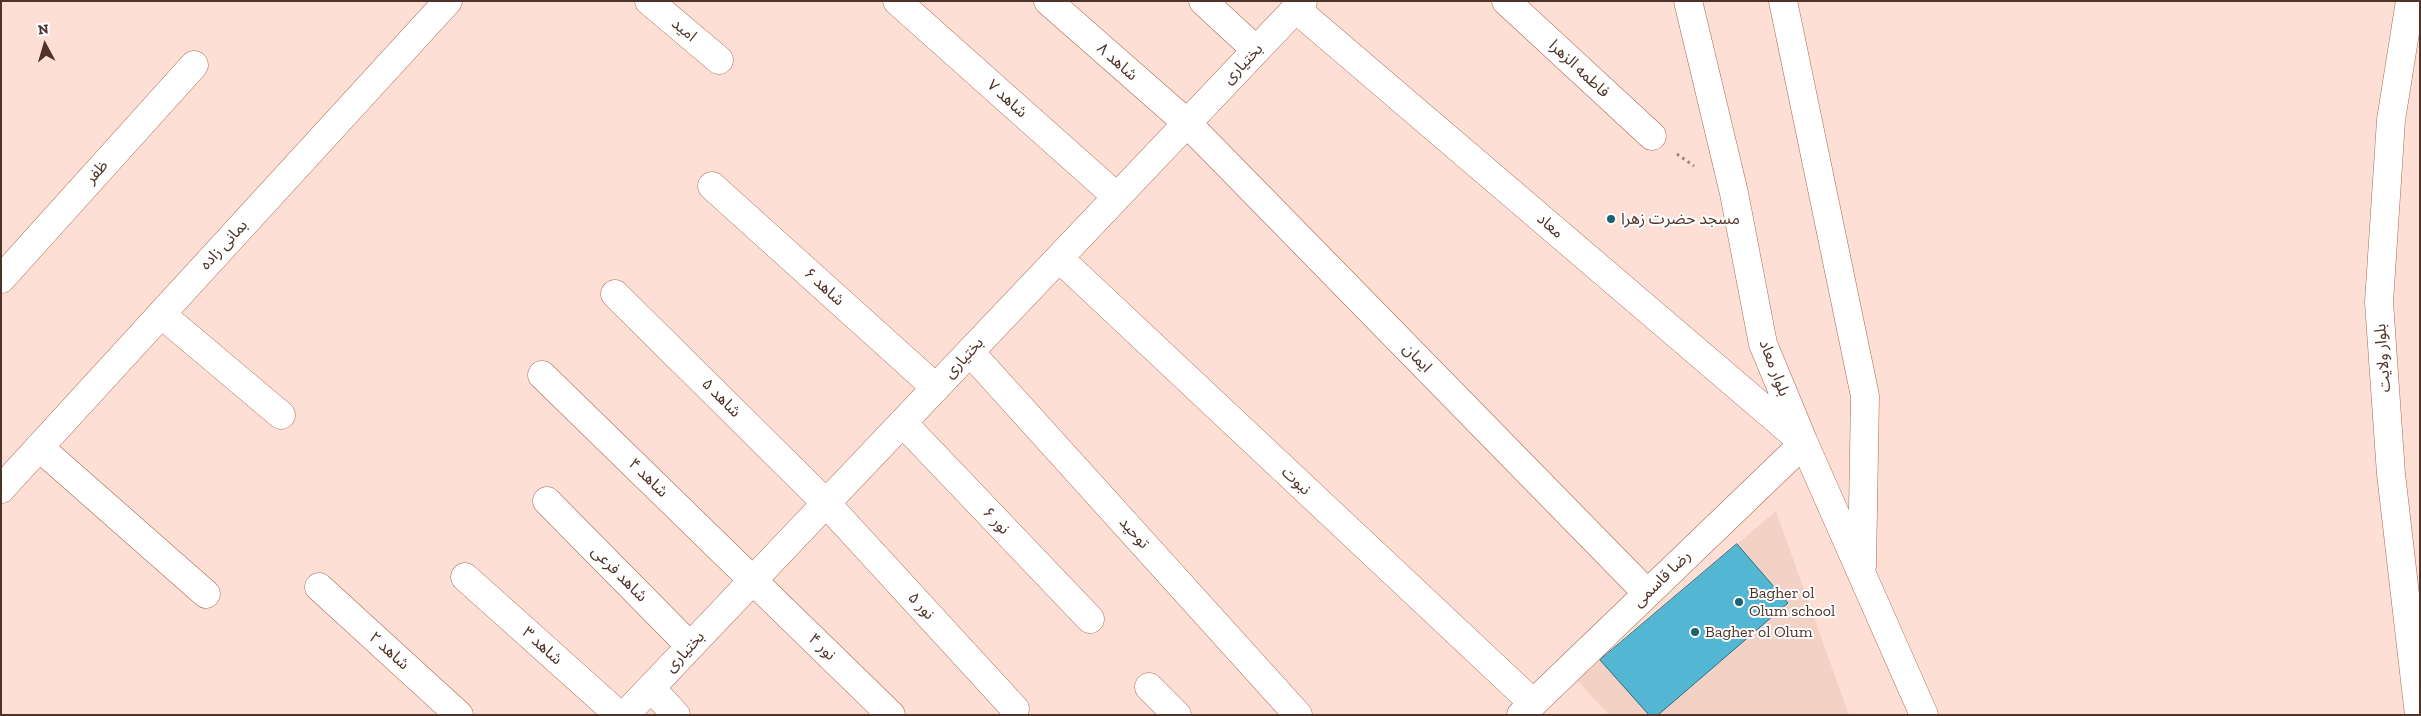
<!DOCTYPE html>
<html>
<head>
<meta charset="utf-8">
<style>
	body { margin:0 }
	#map { position:relative; width:2421px; height:716px; overflow:hidden; background:#fedfd5; font-family:"Zilla Slab",serif }
	canvas { display:block }
	.frame { position:absolute; inset:0; border:2px solid #4f3228; pointer-events:none }
	.north { position:absolute; left:20px; top:20px; width:50px; height:50px; -webkit-text-stroke:4px #fff; paint-order:stroke; rotate:354deg; font-size:14px; font-weight:700; line-height:20px; text-align:center; color:#4f3228 }
	.north::after { content:''; display:block; margin:auto; width:18px; height:22px; background:#4f3228; clip-path:polygon(50% 0,100% 100%,50% 72%,0 100%) }
</style>
</head>
<body>
<div id="map">
<canvas width="2421" height="716"></canvas>
<div class="frame"></div>
<div class="north">N</div>
</div>
<script>
const context = document.querySelector('canvas').getContext('2d');
context.lineJoin = 'round';
function fill(path, color) { context.fillStyle = color; context.fill(path, 'evenodd'); }
function strokePath(path, color, width, dash) { context.strokeStyle = color; context.lineWidth = width; context.lineCap = dash ? 'butt' : 'round'; context.setLineDash(dash || []); context.stroke(path); }
function drawText(font, color, halo, rows, align = 'center') {
  context.font = font + ' "Zilla Slab","Noto Sans Arabic",serif'; context.lineWidth = 4; context.setLineDash([]); context.textBaseline = 'middle'; context.strokeStyle = halo; context.fillStyle = color; for (const [text, x, y, turn = 0] of rows) {
    context.save(); context.translate(x, y); context.rotate((+turn || 0) * Math.PI / 180); context.textAlign = isNaN(turn) ? turn : align; if (halo) context.strokeText(text, 0, 0); context.fillText(text, 0, 0); context.restore();
  }
}
fill(new Path2D(`
	M1776,511L1849,715H1609L1577,680Z`), '#f3d1c5');
const building = new Path2D(`
	M1737,544L1788,603L1658,715H1649L1600,660Z`);
fill(building, '#53b6d3');
strokePath(building, '#2a6e82', 1);
const minor = new Path2D(`
	M649,1L719,60
	M897,1L1117,197
	M1048,1L1187,123L1647,593
	M1203,1L1256,50
	M1506,1L1652,136
	M1688,1L1734,193L1763,344L1804,443L1924,715
	M1783,1L1865,396L1862,566
	M1296,9L1804,443L1521,715
	M712,186L936,388
	M1059,258L1533,703
	M1,279L194,65
	M615,294L826,503L1015,709
	M161,314L281,415
	M970,352L1298,715
	M542,375L891,715
	M903,423L1090,619
	M39,447L206,594
	M1,489L448,1
	M547,501L690,646
	M465,577L619,715
	M319,587L459,715
	M1149,687L1177,715
	M651,688L676,715
	M625,715L1303,1`);
const major = new Path2D(`
	M2410,1L2391,120L2379,302L2391,474L2419,715`);
strokePath(minor, '#aa6851', 29);
strokePath(major, '#aa6851', 29);
strokePath(new Path2D(`
	M1677,154L1694,166`), '#a08278', 3, [2.5, 4]);
strokePath(minor, '#fff', 28);
strokePath(major, '#fff', 28);
for (const [x, y, r, color] of [
	[1611,219,5,"#1d6174"],
	[1739,602,5,"#1d6174"],
	[1695,632,5,"#1d6174"]
]) { const dot = new Path2D(); dot.arc(x, y, r, 0, 2 * Math.PI); context.fillStyle = color; context.fill(dot); strokePath(dot, '#fff', 2); }
drawText('16px', '#4f3228', '#fff', [
	["امید",684,30,40],
	["شاهد ۸",1117,62,41],
	["بختیاری",1243,64,-46],
	["فاطمه الزهرا",1579,69,43],
	["شاهد ۷",1007,99,42],
	["ظفر",97,172,-48],
	["معاد",1550,226,41],
	["بمانی زاده",224,245,-47],
	["شاهد ۶",824,287,42],
	["بختیاری",964,358,-47],
	["ایمان",1417,358,46],
	["بلوار ولایت",2383,358,-94],
	["بلوار معاد",1774,368,69],
	["شاهد ۵",721,398,45],
	["شاهد ۴",648,478,44],
	["نبوت",1296,481,43],
	["نور ۶",996,521,46],
	["توحید",1134,533,48],
	["شاهد فرعی",619,574,45],
	["رضا قاسمی",1662,579,-44],
	["نور ۵",921,606,47],
	["شاهد ۳",542,646,42],
	["نور ۴",822,647,44],
	["شاهد ۲",389,651,42],
	["بختیاری",685,652,-47]
]);
drawText('16px', '#4f3228', '#fff', [
	["مسجد حضرت زهرا",1621,219],
	["Bagher ol",1749,593],
	["Olum school",1749,611],
	["Bagher ol Olum",1705,632]
], 'left');
</script>
</body>
</html>
